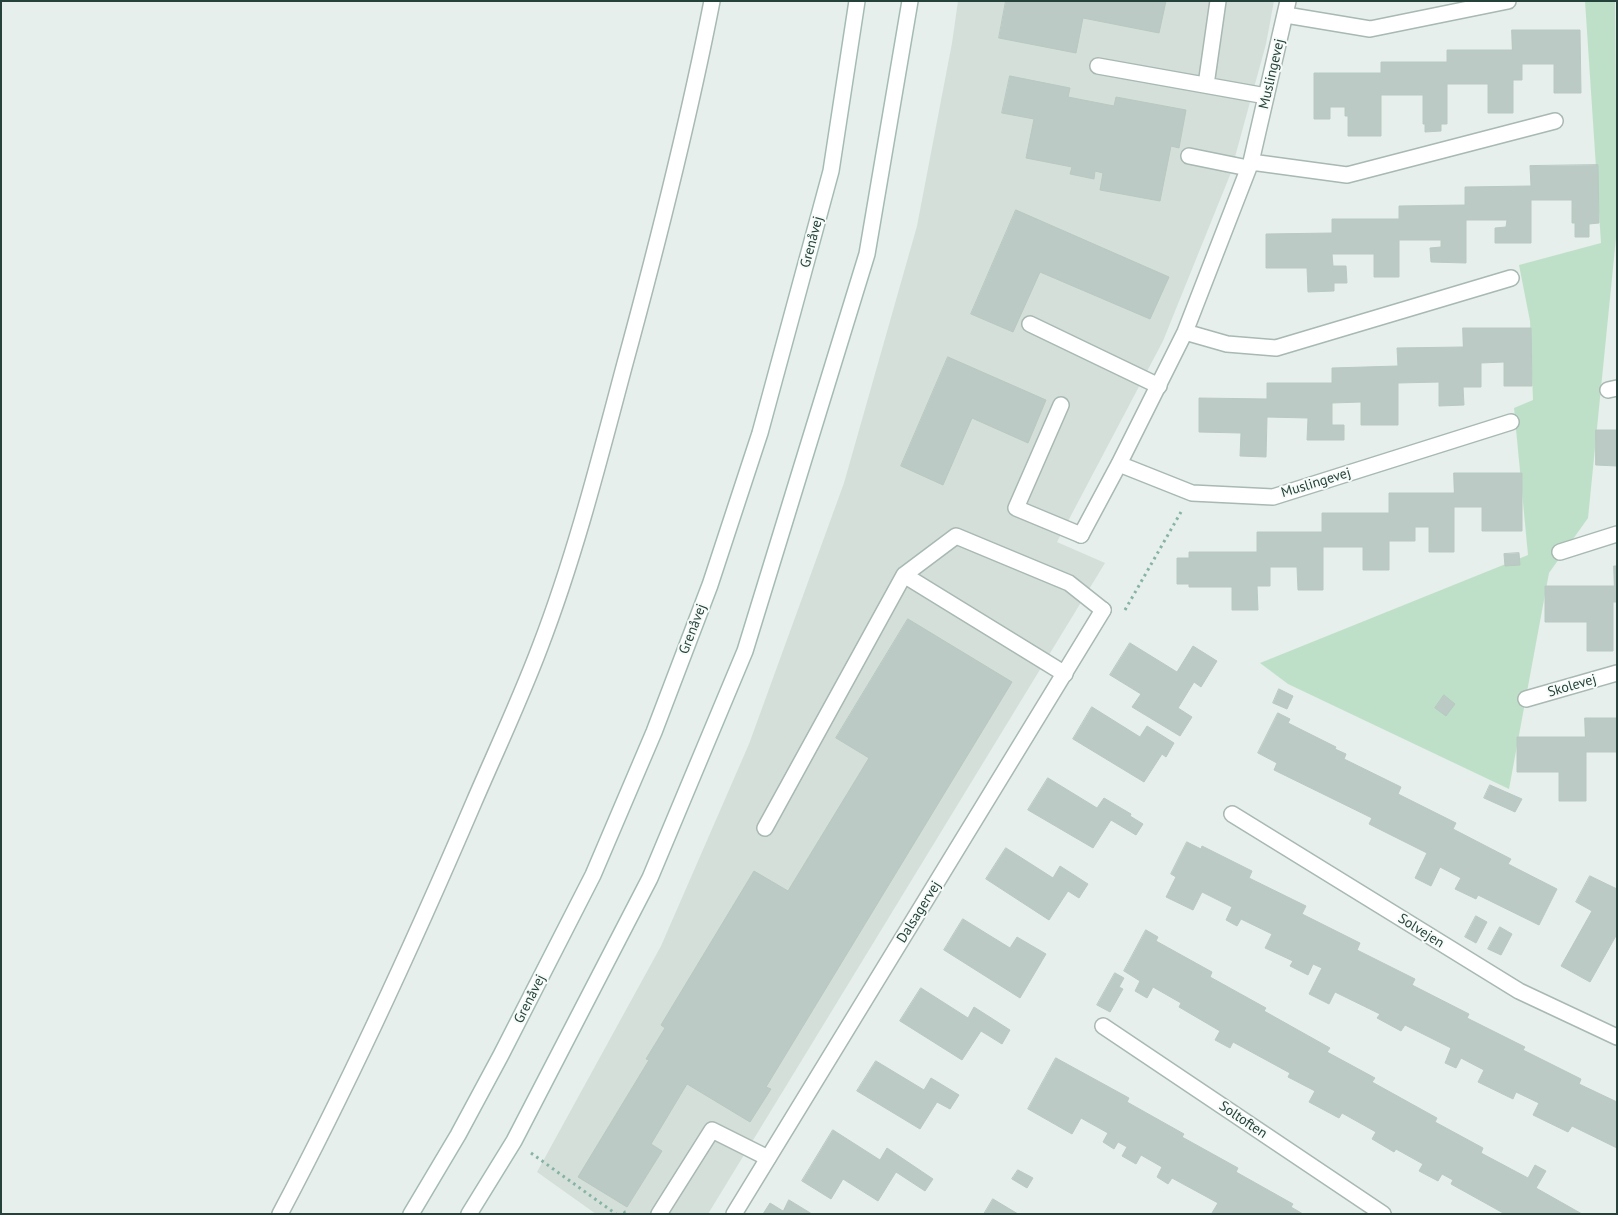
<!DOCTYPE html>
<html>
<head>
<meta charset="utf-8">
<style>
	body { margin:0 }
	#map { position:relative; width:1618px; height:1215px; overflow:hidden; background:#e6efeb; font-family:"PT Sans",sans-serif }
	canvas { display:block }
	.frame { position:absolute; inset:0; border:2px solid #24423a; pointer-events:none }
</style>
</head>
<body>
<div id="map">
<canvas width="1618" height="1215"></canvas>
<div class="frame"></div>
</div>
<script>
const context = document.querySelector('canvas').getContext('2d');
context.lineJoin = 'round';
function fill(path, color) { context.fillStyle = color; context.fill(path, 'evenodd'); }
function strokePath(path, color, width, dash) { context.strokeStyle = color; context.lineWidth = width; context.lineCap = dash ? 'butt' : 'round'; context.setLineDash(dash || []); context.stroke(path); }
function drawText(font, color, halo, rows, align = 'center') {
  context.font = font + ' "PT Sans",sans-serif'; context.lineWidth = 4; context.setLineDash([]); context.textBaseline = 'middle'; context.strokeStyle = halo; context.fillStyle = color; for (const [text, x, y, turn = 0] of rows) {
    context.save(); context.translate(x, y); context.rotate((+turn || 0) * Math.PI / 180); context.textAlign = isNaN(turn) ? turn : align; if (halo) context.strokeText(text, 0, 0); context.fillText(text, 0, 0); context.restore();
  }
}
fill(new Path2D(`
	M958,1H1274L1266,44L1230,175L1163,341L1057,542L1105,563L708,1214H596L537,1172L661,946L749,744L844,483L917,226L952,43Z`), '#d4dfda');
fill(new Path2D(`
	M1585,1H1615L1617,228L1588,518L1549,573L1509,789L1288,684L1260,663L1528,555L1514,408L1533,400L1530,321L1519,265L1601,243Z`), '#bfe0c8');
const building = new Path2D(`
	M1006,1H1166L1159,33L1083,18L1076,53L999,38Z
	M1512,30H1580L1581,93H1554V64H1522V80H1513V113H1488V84H1447V124H1441V131L1425,132V124H1423V95H1381V136H1348V116H1345V107H1330V119H1314V73H1381V62H1447V50H1512Z
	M1010,76L1070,88L1068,97L1114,106L1116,97L1186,110L1179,148L1171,146L1160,201L1100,190L1103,173L1095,171L1094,179L1070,174L1072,167L1026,158L1034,119L1002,113Z
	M1598,165L1599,223L1589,224V237H1575V223H1572V200H1531V243H1495V228L1506,227L1507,220H1466V263L1431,262L1430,248L1441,247V240H1399V277H1374V254H1332L1333,266H1346L1347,283H1334V291L1308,292L1307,268H1266V234L1332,233V219H1399V206L1465,205V187L1531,186L1530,166Z
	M1016,210L1169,277L1150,319L1040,272L1013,332L971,314Z
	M1463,328H1531L1532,386H1504V362L1481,363V387H1463L1464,405L1439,406V382L1398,383V425H1361V402L1332,403V425H1344V440H1307L1308,418L1267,417L1266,457L1240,456L1241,433L1199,432V398L1267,399V383H1332V368L1398,366L1397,348L1463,347Z
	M948,357L1046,400L1028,443L972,418L943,485L901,466Z
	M1596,430H1617V466L1596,465Z
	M1454,473H1522V531H1482V507H1454V552H1429V527H1415V541H1389V570H1363V547H1323V590H1298L1297,567H1270V586H1257L1258,610H1232V587H1189V584H1177V558H1189V552H1257V532H1322V513H1389V493H1454Z
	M1519,553L1520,565L1505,566L1504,554Z
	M1614,566H1617V602H1613V651H1587V622H1545V586H1614Z
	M908,619L1012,682L766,1087L771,1089L750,1122L687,1084L651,1144L662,1151L627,1207L578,1177L649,1060L646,1059L665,1028L661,1025L754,871L788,891L869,758L836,738Z
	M1130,643L1177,672L1193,646L1217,661L1201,687L1194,682L1178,708L1192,717L1180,736L1132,707L1141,694L1110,675Z
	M1279,689L1293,696L1287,709L1273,703Z
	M1444,695L1455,704L1446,716L1435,708Z
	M1092,707L1140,737L1147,726L1174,743L1166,757L1162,754L1144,782L1073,739Z
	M1278,713L1290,719L1288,723L1336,747L1335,749L1346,754L1344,759L1401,787L1398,794L1456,823L1453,829L1511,859L1508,864L1557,889L1539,925L1478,895L1476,899L1455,889L1461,878L1440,867L1431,886L1415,878L1427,853L1369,824L1372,818L1274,770L1277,763L1258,753Z
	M1585,718H1617V752H1586V801H1559V772H1517V737H1585Z
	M1048,778L1097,808L1104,798L1131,814L1130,816L1143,824L1136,835L1111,820L1093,848L1028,810Z
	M1490,785L1522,799L1515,812L1484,798Z
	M1187,842L1201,849L1202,846L1252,871L1249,878L1306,906L1302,914L1360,943L1357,950L1415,979L1412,985L1469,1014L1467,1018L1525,1047L1523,1050L1581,1079L1579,1084L1617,1102V1148L1572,1126L1568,1132L1533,1115L1539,1103L1516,1092L1513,1099L1478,1082L1484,1070L1461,1058L1456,1068L1445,1063L1451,1048L1405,1025L1401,1031L1377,1018L1380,1014L1335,992L1329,1004L1309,994L1322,968L1313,964L1308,975L1290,966L1293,961L1265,948L1272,934L1241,919L1237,926L1226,920L1232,907L1202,892L1193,910L1166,897L1176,877L1171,874Z
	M1006,848L1053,878L1060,866L1088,884L1079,898L1068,891L1049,920L986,879Z
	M1590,876L1617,889V934L1590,982L1561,966L1592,911L1576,902Z
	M1476,916L1487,922L1476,943L1465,937Z
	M963,919L1010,948L1017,937L1046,954L1020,998L944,950Z
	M1500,927L1512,934L1501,955L1488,949Z
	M1146,930L1158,937L1156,941L1212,972L1210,977L1266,1008L1264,1011L1330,1048L1327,1052L1375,1078L1372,1082L1437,1118L1435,1122L1483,1148L1481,1153L1528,1178L1535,1165L1546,1171L1536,1188L1582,1214H1505L1451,1184L1453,1180L1442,1174L1438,1181L1419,1171L1423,1164L1396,1149L1394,1152L1372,1139L1376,1132L1342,1113L1339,1118L1309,1102L1315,1091L1288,1077L1290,1073L1233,1042L1230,1048L1215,1040L1220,1031L1179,1007L1181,1003L1153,987L1147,998L1135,991L1140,981L1124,971Z
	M1115,973L1124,978L1119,987L1123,989L1110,1012L1097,1005Z
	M921,988L968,1018L974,1007L1010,1030L1002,1044L981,1031L962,1060L900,1021Z
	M1056,1058L1129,1098L1127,1102L1184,1134L1182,1137L1238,1168L1236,1172L1293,1204L1291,1207L1303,1214H1214L1212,1213L1218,1203L1172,1178L1168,1184L1157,1177L1162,1167L1141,1155L1136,1164L1122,1156L1127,1147L1118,1142L1114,1149L1103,1142L1108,1133L1081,1118L1072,1134L1028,1109Z
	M876,1061L924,1090L931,1078L959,1095L950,1109L937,1102L920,1129L857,1091Z
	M833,1130L880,1160L887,1148L933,1179L925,1191L896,1172L878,1201L843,1179L831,1199L802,1181Z
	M1018,1170L1033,1178L1027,1188L1012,1179Z
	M993,1199L1018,1214H984Z
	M789,1200L812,1214H763L770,1203L783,1211Z`);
fill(building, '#bbcac4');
strokePath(building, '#b8c9c2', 1);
const lane = new Path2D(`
	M1098,66L1266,96
	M1206,85L1218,1
	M1189,156L1248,168
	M1030,324L1159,386
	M1061,405L1016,508L1081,535
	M904,575L956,536L1069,583L1103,610
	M765,828L904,575L1065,674
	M280,1214C351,1080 414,942 474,802C496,751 520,700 540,647C575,556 599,461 624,367C657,246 688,124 712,1
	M659,1214L712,1130L768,1158`);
const street = new Path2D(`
	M1286,15L1370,29L1508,1
	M1251,162L1347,175L1555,121
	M1185,332L1227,344L1276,348L1511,278
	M1608,390L1617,388
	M1119,464L1192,493L1273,497L1511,422
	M1081,535L1119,464L1185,332L1251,162L1288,1
	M1560,552L1617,534
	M1526,699L1617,673
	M1232,814L1519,991L1617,1037
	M1103,1026L1383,1214
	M734,1214L1103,610`);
const secondary = new Path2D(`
	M411,1214L458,1135L501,1055L593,875L654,732L710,585L760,433L831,171L857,1
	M469,1214L514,1141L650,878L745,651L867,254L910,1`);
strokePath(lane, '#a8b8b2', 18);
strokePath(street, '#a8b8b2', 18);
strokePath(secondary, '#a4bbb3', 18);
strokePath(new Path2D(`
	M1125,610L1181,512
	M531,1153L616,1214
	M624,1214L625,1212L629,1214`), '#86b3a5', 3, [2.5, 4]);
strokePath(lane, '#fff', 15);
strokePath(street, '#fff', 15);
strokePath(secondary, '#fff', 15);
drawText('14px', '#24423a', '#f7fbf9', [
	["Muslingevej",1272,74,-77],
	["Grenåvej",812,242,-75],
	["Muslingevej",1316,483,-17],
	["Grenåvej",693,629,-69],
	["Skolevej",1572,686,-16],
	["Dalsagervej",919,912,-58],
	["Solvejen",1421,931,32],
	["Grenåvej",530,999,-63],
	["Soltoften",1243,1120,34]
]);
</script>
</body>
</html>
